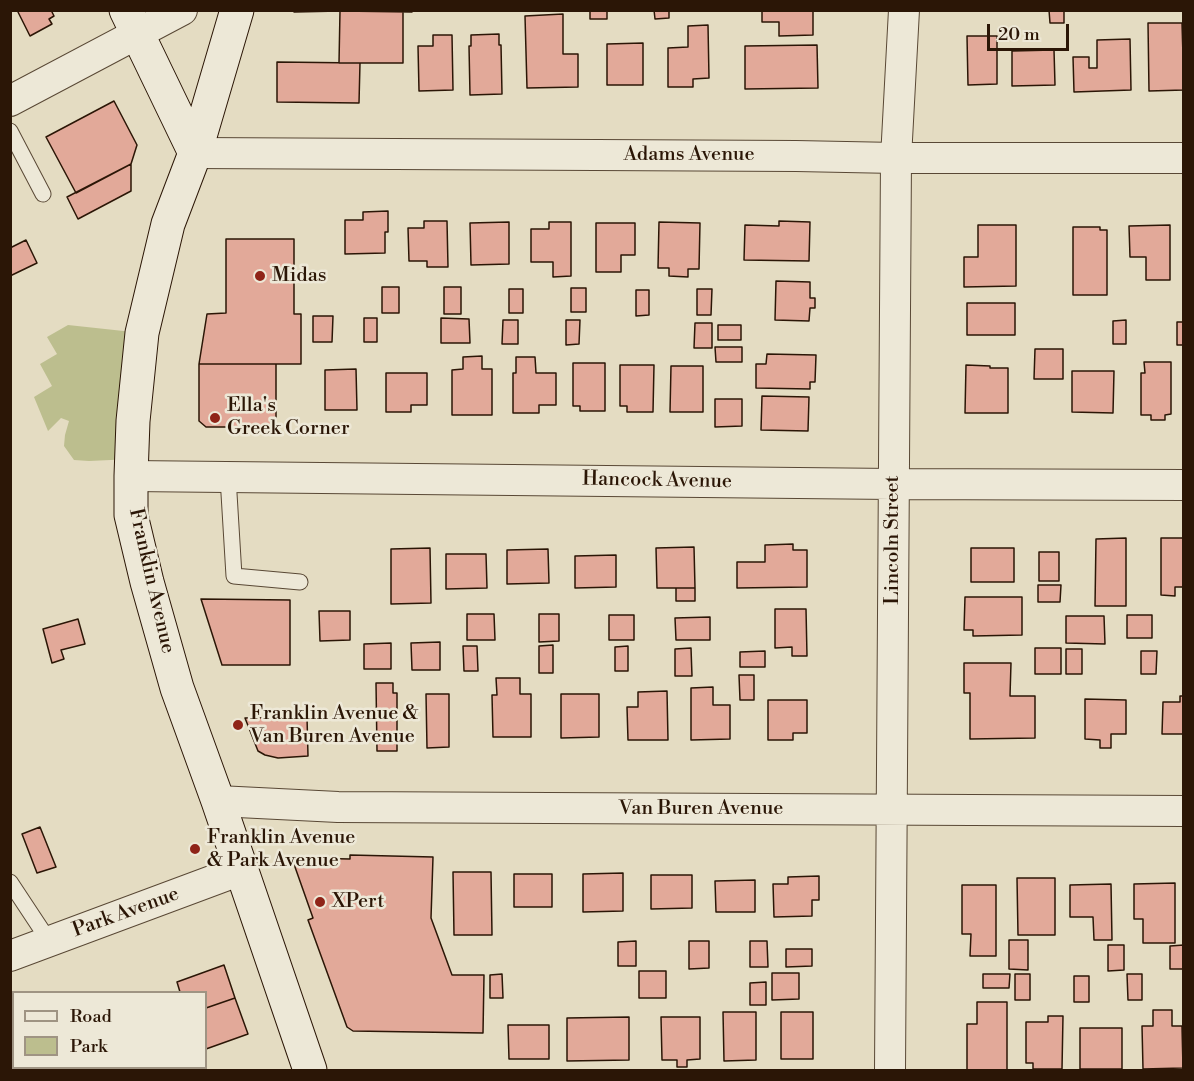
<!DOCTYPE html>
<html>
<head>
<meta charset="utf-8">
<style>
	body { margin:0 }
	#map { position:relative; width:1194px; height:1081px; overflow:hidden; background:#e4dcc2; font-family:"Libre Bodoni",serif }
	canvas { display:block }
	.frame { position:absolute; inset:0; border:12px solid #2b1606; pointer-events:none }
	.legend { position:absolute; left:12px; top:991px; width:195px; height:78px; box-sizing:border-box; background:#ede8d7; border:2px solid #9f9483; margin:0; padding:8px 10px; list-style:none; font-size:18px; color:#2b1606 }
	.legend li { display:flex; align-items:center; gap:12px; height:30px }
	.legend b { width:30px; border:2px solid #9f9483 }
	.scale { position:absolute; left:987px; top:24px; width:82px; height:27px; box-sizing:border-box; border:3px solid #2b1606; border-top:0; padding-left:8px; font-size:18px; line-height:21px; white-space:nowrap; color:#2b1606; -webkit-text-stroke:4px #ede8d7; paint-order:stroke }
</style>
</head>
<body>
<div id="map">
<canvas width="1194" height="1081"></canvas>
<div class="frame"></div>
<ul class="legend">
<li><b style="height:8px;background:#ede8d7"></b>Road</li>
<li><b style="height:16px;background:#bcbe8e"></b>Park</li>
</ul>
<div class="scale">20 m</div>
</div>
<script>
const context = document.querySelector('canvas').getContext('2d');
context.lineJoin = 'round';
function fill(path, color) { context.fillStyle = color; context.fill(path, 'evenodd'); }
function strokePath(path, color, width, dash) { context.strokeStyle = color; context.lineWidth = width; context.lineCap = dash ? 'butt' : 'round'; context.setLineDash(dash || []); context.stroke(path); }
function drawText(font, color, halo, rows, align = 'center') {
  context.font = font + ' "Libre Bodoni",serif'; context.lineWidth = 5; context.setLineDash([]); context.textBaseline = 'middle'; context.strokeStyle = halo; context.fillStyle = color; for (const [text, x, y, turn = 0] of rows) {
    context.save(); context.translate(x, y); context.rotate((+turn || 0) * Math.PI / 180); context.textAlign = isNaN(turn) ? turn : align; if (halo) context.strokeText(text, 0, 0); context.fillText(text, 0, 0); context.restore();
  }
}
fill(new Path2D(`
	M68,325L142,333L132,459L89,461L74,460L64,446L65,435L69,421L61,418L48,431L34,397L52,386L40,364L57,354L47,337Z`), '#bcbe8e');
const building = new Path2D(`
	M17,10H51L54,16L49,19L52,24L30,36Z
	M295,10H412V12L340,11L294,12Z
	M590,10H607V19H590Z
	M654,10H669V18L655,19Z
	M762,10H813V35L779,36V22H762Z
	M1049,10H1064V23H1050Z
	M340,11H403V63H339Z
	M563,14V54H578V87L527,88L525,16Z
	M1148,23H1182L1184,90L1149,91Z
	M708,25L709,78L693,79V87H668V48L688,47V26Z
	M499,34V45H501L502,94L470,95L469,46H471V35Z
	M433,35H452L453,90L419,91L418,46H433Z
	M967,36H997V84L968,85Z
	M1130,39L1131,90L1074,92L1073,57H1089V68H1097V40Z
	M643,43V85H607V44Z
	M817,45L818,88L745,89V46Z
	M1054,50L1055,85L1012,86V51Z
	M277,62L360,63L359,103L277,102Z
	M114,101L137,145L131,164L76,193L46,137Z
	M131,164V191L78,219L67,197Z
	M388,211V232H385V253L345,254V220H363V212Z
	M424,221H447L448,267H427V261H409L408,228H424Z
	M779,221L810,222L809,261L744,260L745,225L779,226Z
	M509,222V264L471,265L470,223Z
	M549,222H571V276L553,277V262H531V229H549Z
	M659,222L700,223L699,269H688V277L669,276V268H658Z
	M596,223H635V255H621V272H596Z
	M978,225H1016V286L964,287V257H978Z
	M1170,225V280H1146V257H1130L1129,226Z
	M1073,227H1100V230H1107V295H1073Z
	M226,239H294V314H301V364H199L207,314L226,313Z
	M26,240L37,263L10,276V248Z
	M776,281L810,282V298H815V308H810L809,321L775,320Z
	M382,287H399V313H382Z
	M444,287H461V314H444Z
	M571,288H586V312H571Z
	M509,289H523V313H509Z
	M697,289H712L711,315H697Z
	M636,290H649V315L636,316Z
	M967,303H1015V335H967Z
	M313,316H333L332,342H313Z
	M364,318H377V342H364Z
	M441,318L469,319L470,343H441Z
	M503,320H518V344H502Z
	M566,320H580L579,344L566,345Z
	M1126,320V344H1113V321Z
	M1177,322H1184V345H1177Z
	M695,323H712V348H694Z
	M718,325H741V340H718Z
	M715,347H742V362H716Z
	M1035,349H1063V379H1034Z
	M767,354L816,355L815,382H810V389L756,388V364H766Z
	M482,356V369H492V415H452V370L463,369V357Z
	M516,357H535L536,373H556V405H539V413H513V373H516Z
	M1144,362H1171V414L1165,415V420H1151V415H1141V373H1145Z
	M573,363H605V411H580V406H573Z
	M199,364H276V427H206L199,421Z
	M620,365H654L653,412H627V406H620Z
	M966,365L990,366V368H1008V413H965Z
	M671,366H703V412H670Z
	M356,369L357,410H325V370Z
	M1072,371H1114L1113,413L1072,412Z
	M386,373H427V405H411V412H386Z
	M762,396L809,397L808,431L761,430Z
	M715,399H742V426L715,427Z
	M1126,538V606H1095L1096,539Z
	M1161,538H1184V587H1175V596L1161,595Z
	M793,544V550H807V587L737,588V562H765V545Z
	M694,547L695,588H657L656,548Z
	M430,548L431,603L391,604V549Z
	M971,548H1014V582H971Z
	M548,549L549,583L507,584V550Z
	M1039,552H1059V581H1039Z
	M446,554H486L487,588L446,589Z
	M616,555V587L575,588V556Z
	M1038,585H1061L1060,602H1038Z
	M676,588H695V601H676Z
	M965,597H1022V635L973,636V630H964Z
	M201,599L290,600V665H222Z
	M775,609H806L807,656H792V647L775,648Z
	M319,611H350V640L320,641Z
	M467,614H494L495,640H467Z
	M539,614H559V641L539,642Z
	M609,615H634V640H609Z
	M1127,615H1152V638H1127Z
	M1066,616H1104L1105,644L1066,643Z
	M710,617V640H676L675,618Z
	M78,619L85,644L61,650L64,659L52,663L43,629Z
	M440,642V670H412L411,643Z
	M391,643V669H364V644Z
	M553,645V673H539V646Z
	M463,646H477L478,671H464Z
	M628,646V671H615V647Z
	M691,648L692,676H675V649Z
	M1035,648H1061V674H1035Z
	M1066,649H1082V674H1066Z
	M765,651V667H740V652Z
	M1141,651H1157L1156,674H1141Z
	M964,663H1011L1010,696H1035V738L970,739V693H964Z
	M739,675H754V700H740Z
	M496,678H520V694H531V737H493L492,695H497Z
	M376,683H393V693H397V751H377Z
	M713,687V705H730V739L691,740V688Z
	M667,691L668,740H628L627,707H638V692Z
	M426,694H449V747L427,748Z
	M561,694H599V737L561,738Z
	M1180,696H1184V734H1162L1163,702H1180Z
	M1085,699L1126,700V734H1111V748H1100V740L1085,739Z
	M768,700H807V733H793V740H768Z
	M307,717L308,756L278,758L265,755L258,751L245,718Z
	M40,827L56,867L37,873L22,834Z
	M350,855L433,857L431,918L452,975H484L483,1033L353,1031L347,1027L308,920L313,918L295,867V862L298,859L304,858L350,859Z
	M453,872H491L492,935H454Z
	M623,873V911L583,912V874Z
	M514,874H552V907H514Z
	M651,875H692V908L651,909Z
	M819,876V900H812V916L774,917L773,884H788V877Z
	M1017,878H1055V935H1018Z
	M755,880V912H716L715,881Z
	M1175,883V943H1143V919H1134V884Z
	M1111,884L1112,940H1094L1093,917H1070V885Z
	M962,885H996V956H970L971,934H962Z
	M1009,940H1028V970L1009,969Z
	M636,941V966H618V942Z
	M689,941H709V968L689,969Z
	M750,941H767L768,967H750Z
	M1108,945H1124V970L1108,971Z
	M1184,945V969H1170V946Z
	M786,949H812V966L786,967Z
	M224,965L235,998L206,1008V992H180L177,982Z
	M639,971H666V998H639Z
	M772,973H799V999L772,1000Z
	M502,974L503,998H490V975Z
	M983,974H1010L1009,988H983Z
	M1015,974H1030V1000H1015Z
	M1127,974H1142V1000H1128Z
	M1074,976H1089V1002H1074Z
	M766,982V1005H750V983Z
	M235,998L248,1034L206,1049V1008Z
	M977,1002H1007V1070H967V1024H977Z
	M1153,1010H1172V1026H1182L1183,1068L1143,1069L1142,1026H1153Z
	M723,1012H756V1060L724,1061Z
	M781,1012H813V1059H781Z
	M1048,1016H1063L1062,1069H1033V1063H1026V1022H1048Z
	M629,1017V1060L567,1061V1018Z
	M661,1017H700V1059L687,1060V1067H677V1060H662Z
	M508,1025H549V1059H509Z
	M1080,1028H1122V1069H1080Z`);
fill(building, '#e2a999');
strokePath(building, '#2b1606', 1.5);
const lane = new Path2D(`
	M10,131L43,194
	M228,477L234,576L300,582
	M10,882L49,941`);
const street = new Path2D(`
	M10,101L182,10
	M195,153L796,156L896,158H1184
	M131,476L893,484L1184,485
	M218,801L338,807L1184,811
	M10,956L241,870
	M890,1070L896,158L904,10`);
const secondary = new Path2D(`
	M126,10L195,153
	M237,10L195,153L168,224L142,333L133,421L131,476V515L147,582L177,688L218,801L310,1070`);
strokePath(lane, '#594835', 17);
strokePath(street, '#594835', 32);
strokePath(secondary, '#2b1606', 35);
strokePath(lane, '#ede8d7', 15);
strokePath(street, '#ede8d7', 30);
strokePath(secondary, '#ede8d7', 33);
for (const [x, y, r, color] of [
	[260,276,6,"#8f2418"],
	[215,418,6,"#8f2418"],
	[238,725,6,"#8f2418"],
	[195,849,6,"#8f2418"],
	[320,902,6,"#8f2418"]
]) { const dot = new Path2D(); dot.arc(x, y, r, 0, 2 * Math.PI); context.fillStyle = color; context.fill(dot); strokePath(dot, '#ede8d7', 2); }
drawText('20px', '#2b1606', '#ede8d7', [
	["Adams Avenue",689,155],
	["Hancock Avenue",657,481,1],
	["Lincoln Street",893,540,-90],
	["Franklin Avenue",151,581,77],
	["Van Buren Avenue",701,809],
	["Park Avenue",126,913,-20]
]);
drawText('20px', '#2b1606', '#ede8d7', [
	["Midas",272,276],
	["Ella's",227,406],
	["Greek Corner",227,429],
	["Franklin Avenue &",250,714],
	["Van Buren Avenue",250,737],
	["Franklin Avenue",207,838],
	["& Park Avenue",207,861],
	["XPert",332,902]
], 'left');
</script>
</body>
</html>
